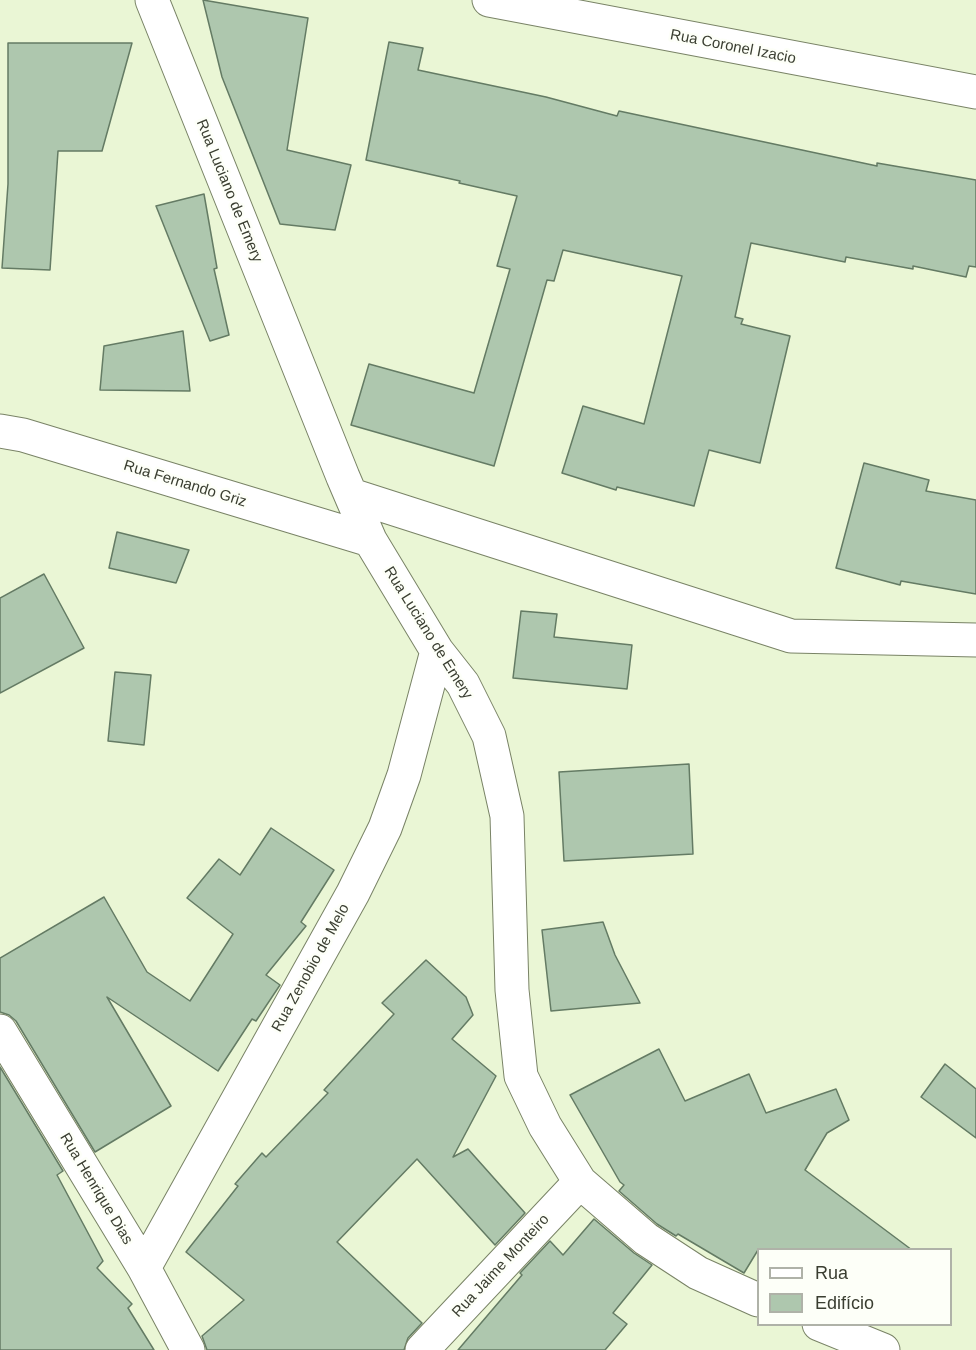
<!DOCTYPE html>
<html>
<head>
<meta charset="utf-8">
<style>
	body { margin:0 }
	#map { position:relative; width:976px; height:1350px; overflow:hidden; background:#eaf6d5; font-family:Arial,sans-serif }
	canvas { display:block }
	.legend { position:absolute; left:757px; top:1248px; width:195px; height:78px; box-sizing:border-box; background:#fdfff8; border:2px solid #afb2a8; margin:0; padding:8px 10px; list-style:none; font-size:18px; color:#3a3e31 }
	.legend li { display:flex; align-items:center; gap:12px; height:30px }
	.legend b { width:30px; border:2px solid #afb2a8 }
</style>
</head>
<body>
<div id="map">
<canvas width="976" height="1350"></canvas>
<ul class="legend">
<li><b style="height:8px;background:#fff"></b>Rua</li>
<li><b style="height:16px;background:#aec7ae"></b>Edifício</li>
</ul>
</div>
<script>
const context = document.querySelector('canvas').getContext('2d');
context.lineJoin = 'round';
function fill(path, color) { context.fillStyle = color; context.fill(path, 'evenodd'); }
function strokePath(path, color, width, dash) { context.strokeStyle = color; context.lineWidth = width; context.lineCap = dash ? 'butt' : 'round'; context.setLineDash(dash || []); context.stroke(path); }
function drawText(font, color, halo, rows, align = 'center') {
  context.font = font + ' Arial,sans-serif'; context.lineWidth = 5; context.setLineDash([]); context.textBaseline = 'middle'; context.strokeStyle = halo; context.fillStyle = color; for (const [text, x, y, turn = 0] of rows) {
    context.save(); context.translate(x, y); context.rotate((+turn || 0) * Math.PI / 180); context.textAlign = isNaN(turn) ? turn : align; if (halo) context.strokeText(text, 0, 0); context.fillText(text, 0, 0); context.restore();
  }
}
const building = new Path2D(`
	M203,0L308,18L287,150L351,165L335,230L280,224L222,77Z
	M389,42L423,48L418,70L546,97L617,116L619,111L877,166V163L976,180V267L969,266L966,277L913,266V269L846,257L845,262L751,243L735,317L743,319L741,324L790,336L760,463L709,450L694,506L617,487L616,490L562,473L583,406L644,424L682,276L563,250L554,281L547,280L494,466L351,425L369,364L474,393L510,269L497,266L517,196L459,183L460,181L366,160Z
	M8,43H132L102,151H58L50,270L2,268L8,184Z
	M204,194L217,268L214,269L229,335L210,341L156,206Z
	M183,331L190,391L100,390L104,346Z
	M864,463L929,480L926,491L976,500V594L901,581L900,585L836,568Z
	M117,532L189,550L176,583L109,568Z
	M44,574L84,648L0,693V598Z
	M521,611L557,614L554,637L632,645L627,689L513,678Z
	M115,672L151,675L144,745L108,741Z
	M689,764L693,854L564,861L559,772Z
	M271,828L334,870L301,922L306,926L266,975L280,985L256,1021L252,1019L218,1071L107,997L171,1106L95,1152L16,1021L9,1015L0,1012V958L104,897L147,972L190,1001L233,934L187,898L219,859L240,875Z
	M603,922L615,955L640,1003L551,1011L542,930Z
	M426,960L466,997L473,1015L452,1039L496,1076L453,1157L468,1149L525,1213L495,1245L417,1159L337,1242L422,1323L408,1338L404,1350H207L202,1336L244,1300L186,1252L238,1186L235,1184L262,1153L266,1157L328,1093L324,1090L394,1014L382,1003Z
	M659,1049L685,1101L749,1074L766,1113L836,1089L849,1120L827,1133L805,1170L912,1250H758L744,1273L678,1234L676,1236L657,1224L619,1191L624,1185L620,1182L570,1095Z
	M945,1064L976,1089V1138L921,1097Z
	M0,1067L63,1171L57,1175L103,1261L97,1268L132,1304L128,1308L154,1350H0Z
	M594,1219L634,1253L652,1265L613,1313L627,1324L605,1350H458L522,1275L520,1273L550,1241L563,1255Z`);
fill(building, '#aec7ae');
strokePath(building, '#647b64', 1.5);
const minor = new Path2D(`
	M152,0L343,477L370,540L437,651L463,684L489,736L507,816L512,990L521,1076L545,1126L580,1182L646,1239L698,1273L758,1300
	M489,0L976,92
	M0,431L23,435L370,540
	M351,495L791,636L976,640
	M0,1031L144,1268L188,1350
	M144,1268L353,893L385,828L404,775L437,651
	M819,1324L883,1350
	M422,1350L580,1182`);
strokePath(minor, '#798366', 35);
strokePath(minor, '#fff', 33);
drawText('15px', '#3a3e31', '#fdfff8', [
	["Rua Coronel Izacio",733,47,11],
	["Rua Luciano de Emery",229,191,68],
	["Rua Fernando Griz",185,484,17],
	["Rua Luciano de Emery",428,633,58],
	["Rua Zenobio de Melo",311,968,-61],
	["Rua Henrique Dias",96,1189,59],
	["Rua Jaime Monteiro",501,1266,-47]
]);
</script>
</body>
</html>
